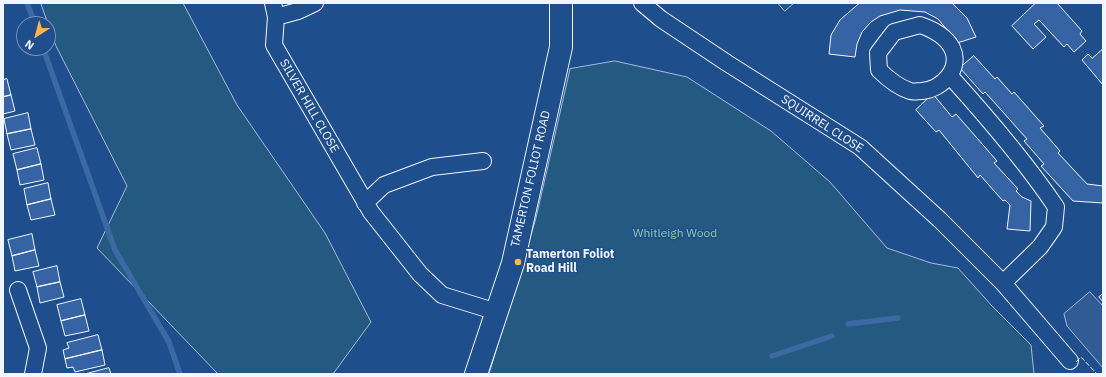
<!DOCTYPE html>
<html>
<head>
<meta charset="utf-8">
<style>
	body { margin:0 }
	#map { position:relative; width:1106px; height:377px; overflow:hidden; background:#1f4e8c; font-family:"IBM Plex Sans",sans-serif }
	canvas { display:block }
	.frame { position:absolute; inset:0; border:4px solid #f2f6ff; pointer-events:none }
	.north { position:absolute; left:16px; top:16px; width:40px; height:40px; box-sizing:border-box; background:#1f4e8c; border:1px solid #7391ba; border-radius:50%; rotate:216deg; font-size:11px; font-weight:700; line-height:16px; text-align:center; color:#f2f6ff }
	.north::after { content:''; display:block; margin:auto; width:14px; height:18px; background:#ffb74d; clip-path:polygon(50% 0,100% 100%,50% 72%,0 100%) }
</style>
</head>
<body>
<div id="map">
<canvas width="1106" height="377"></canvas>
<div class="frame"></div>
<div class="north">N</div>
</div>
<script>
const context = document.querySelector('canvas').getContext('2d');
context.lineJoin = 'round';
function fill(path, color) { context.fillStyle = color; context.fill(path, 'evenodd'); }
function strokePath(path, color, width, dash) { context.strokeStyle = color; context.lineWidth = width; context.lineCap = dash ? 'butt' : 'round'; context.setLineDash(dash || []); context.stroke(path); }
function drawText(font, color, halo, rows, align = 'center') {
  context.font = font + ' "IBM Plex Sans",sans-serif'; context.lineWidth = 3; context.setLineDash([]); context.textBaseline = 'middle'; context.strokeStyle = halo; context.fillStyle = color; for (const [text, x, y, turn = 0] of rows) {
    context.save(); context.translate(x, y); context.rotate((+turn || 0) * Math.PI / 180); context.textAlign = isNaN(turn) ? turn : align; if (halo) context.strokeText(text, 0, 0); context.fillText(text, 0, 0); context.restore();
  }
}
const green = new Path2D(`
	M41,3H183L237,105L325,233L371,322L333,374H218L97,248L127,186L56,46Z
	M778,3H794L785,11Z
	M615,61L687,77L771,131L830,182L887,248L931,263L958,268L992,306L1031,345L1034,374H489L536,218L570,69Z`);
fill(green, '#245a82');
strokePath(green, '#a8bbd7', 1);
const parking = new Path2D(`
	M1090,292L1103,306V368L1067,326L1064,314Z`);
fill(parking, '#305b95');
strokePath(parking, '#a8bbd7', 1);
strokePath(new Path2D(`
	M27,3L35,24
	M43,48L115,250L169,342L180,374
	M848,324L898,318
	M772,356L832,336`), '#3b69a3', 5.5);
const building = new Path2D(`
	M860,3H952L967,18L976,37L954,44L948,31L938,19L925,12L900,10L880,16L871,22L862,32L857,44L855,57L829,54L831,35L840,20Z
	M1036,3H1057L1082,31L1080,34L1086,41L1074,52L1067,44L1064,47L1039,20L1034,24L1046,37L1033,49L1012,26Z
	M1102,50L1103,52V85L1082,60L1088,54L1092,58Z
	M974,56L995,79L997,77L1012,94L1014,92L1044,126L1040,128L1060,151L1058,153L1087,184L1103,186V203L1073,201L1041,166L1044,164L1024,141L1027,139L985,92L983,94L960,68Z
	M7,79L11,95L3,97V80Z
	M933,94L952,117L956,114L997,161L994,163L1018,189L1016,191L1022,197L1031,201L1030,231L1007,229L1010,205L1005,200L1003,201L980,175L978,178L939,130L936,132L916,110Z
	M11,95L15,111L3,114V97Z
	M28,113L31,129L7,134L4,119Z
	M31,129L35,145L11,150L7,134Z
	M37,148L41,164L17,170L13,154Z
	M41,164L44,180L20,185L17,170Z
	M48,183L51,199L27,205L24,189Z
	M51,199L55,215L31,220L27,205Z
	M32,234L35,250L12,256L8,240Z
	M35,250L39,266L15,271L12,256Z
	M57,266L60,282L37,287L33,272Z
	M60,282L64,297L40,303L37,287Z
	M1103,294V302L1099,297Z
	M81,299L85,315L61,321L57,305Z
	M85,315L89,331L65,336L61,321Z
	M98,335L102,350L65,359L63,350L69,348L67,343Z
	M102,350L105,365L75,372L73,367L67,368L65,359Z
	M109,368L111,374H85Z`);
fill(building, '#3563a3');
strokePath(building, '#f2f6ff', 1);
const street = new Path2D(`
	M273,3L276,17L274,45L371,212L420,274L442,295L497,312
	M642,3L661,19L727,63L860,147L940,220L1003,283L1070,361
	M276,17L298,11L315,3
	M920,25C932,29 945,35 952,48C962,69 942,89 922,91C918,91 913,92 910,91C898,87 888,79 879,70L878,53L894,32Z
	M950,76C988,118 1025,161 1056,207L1054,227L1040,247L1003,283
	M365,203L384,185L432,167L483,161
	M18,290L38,348L33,374`);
const secondary = new Path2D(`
	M476,374L513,263L561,47V3`);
strokePath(street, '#f2f6ff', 18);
strokePath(secondary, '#f2f6ff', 24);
strokePath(street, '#1f4e8c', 16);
strokePath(secondary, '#1f4e8c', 22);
strokePath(new Path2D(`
	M1076,362L1081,357L1097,374`), '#f2f6ff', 1, [5, 2]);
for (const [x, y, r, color] of [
	[518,262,4,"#ffb74d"]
]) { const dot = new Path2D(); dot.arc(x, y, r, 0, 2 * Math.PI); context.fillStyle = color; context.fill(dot); strokePath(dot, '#1f4e8c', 1.5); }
drawText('12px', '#f2f6ff', '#1f4e8c', [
	["SILVER HILL CLOSE",309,106,60],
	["SQUIRREL CLOSE",822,124,33],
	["TAMERTON FOLIOT ROAD",531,179,-77]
]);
drawText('12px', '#97c8a6', '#1f4e8c', [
	["Whitleigh Wood",675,234]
]);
drawText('bold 12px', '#f2f6ff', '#1f4e8c', [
	["Tamerton Foliot",526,255],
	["Road Hill",526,269]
], 'left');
</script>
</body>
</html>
